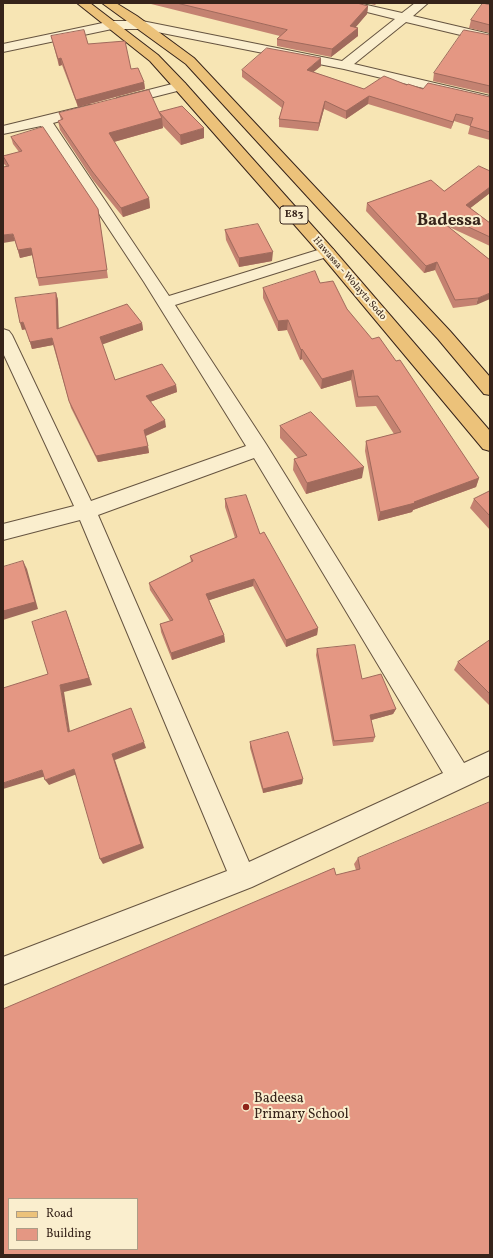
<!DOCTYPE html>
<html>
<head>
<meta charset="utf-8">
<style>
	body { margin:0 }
	#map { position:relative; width:493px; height:1258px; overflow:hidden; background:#f7e5b4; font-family:Vollkorn,serif }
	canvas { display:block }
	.frame { position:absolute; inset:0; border:4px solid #36231a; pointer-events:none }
	.legend { position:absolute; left:8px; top:1198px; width:130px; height:52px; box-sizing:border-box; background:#faeece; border:1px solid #ac9d86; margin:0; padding:5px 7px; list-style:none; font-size:12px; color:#36231a }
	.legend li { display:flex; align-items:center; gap:8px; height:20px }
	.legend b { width:20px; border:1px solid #ac9d86 }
</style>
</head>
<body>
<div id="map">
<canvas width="493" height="1258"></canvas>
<div class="frame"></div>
<ul class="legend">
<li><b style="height:5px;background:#ecc27a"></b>Road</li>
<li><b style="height:11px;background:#e49783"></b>Building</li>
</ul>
</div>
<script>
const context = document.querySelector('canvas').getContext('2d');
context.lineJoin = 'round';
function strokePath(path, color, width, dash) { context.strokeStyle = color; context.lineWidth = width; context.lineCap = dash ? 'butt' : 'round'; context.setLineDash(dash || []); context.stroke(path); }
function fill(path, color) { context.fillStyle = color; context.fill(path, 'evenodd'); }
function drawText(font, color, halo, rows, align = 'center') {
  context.font = font + ' Vollkorn,serif'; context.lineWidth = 4; context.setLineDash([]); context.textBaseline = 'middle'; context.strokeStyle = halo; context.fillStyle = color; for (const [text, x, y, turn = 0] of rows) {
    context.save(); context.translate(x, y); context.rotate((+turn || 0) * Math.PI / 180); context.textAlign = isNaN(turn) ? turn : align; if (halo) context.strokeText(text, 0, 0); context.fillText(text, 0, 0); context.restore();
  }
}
const minor = new Path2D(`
	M337,3H358L402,13L415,3H428L413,16L490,34V42L406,22L354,64L490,96V104L344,69L142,29H112L3,52V44L112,21H142L342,61L395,19L339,5Z
	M180,82L185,83L186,86L185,89L122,105L117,104L115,101L117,98Z
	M89,105L94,106L96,109L94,112L53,123L169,296L321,249L327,247L333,249L335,252L333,255L175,305L266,444L464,763L490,751V775L252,887L3,985V957L227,871L80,520L3,540V524L74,506L3,353V329L9,331L12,335L91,501L246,446L144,282L41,126L3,134V126ZM254,458L443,773L249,862L98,515Z`);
const major = new Path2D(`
	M77,3H90L158,55L185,83L333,249L490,431V451L483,449L321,255L175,89L150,61Z
	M102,3H116L137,16L194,58L450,331L490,377V395L484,394L438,339L186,64Z`);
strokePath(minor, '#665440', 2);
strokePath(major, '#36231a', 2);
fill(minor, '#faeece');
fill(major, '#ecc27a');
fill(new Path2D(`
	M147,3H357L368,6L367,14L355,27L358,28V36L331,57L277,46V39L280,36Z
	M365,3H377L375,5Z
	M490,5V33L469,28L471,20Z
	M490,35V94L433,81L434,73Z
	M51,36L88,44L131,69L144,82L145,89L78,107L62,65L59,66Z
	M321,66L313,72L364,89L407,85L423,89L490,97V140L468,134L470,126L454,121L451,129L368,104L346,119L324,109L318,131L279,127V119L282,108L242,77V70Z
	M159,112L204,138L181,145L162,125L163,128L114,142L149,198L150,208L123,217L93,180L60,130L58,121L61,120L59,113Z
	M11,137L98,209L108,278L39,286L32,255L20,258L15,241L6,166L4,164L3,158V156L19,152L13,144Z
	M490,171V193L470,208L490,223V246L447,226L490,260L476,305L453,308L435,270L424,273L366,211L367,203L444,191Z
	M225,230L272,261L239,267L226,240Z
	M320,283L347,309L479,478L476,487L413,510L412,512L378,521L365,451L366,441L394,434L376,406L356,407L351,380L321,389L302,359L300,360L287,330L278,331L263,298V288Z
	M56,293L58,300V328L142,323L143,330L102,344L115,380L176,385L177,392L150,402L166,427L146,436L149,453L98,462L71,408L53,345L32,349L26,329L22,330Z
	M280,426L362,478L306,494L293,470L294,459L298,458L280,438Z
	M490,491V530L470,508L474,499Z
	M225,499L260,534L318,628L317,635L286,647L253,586L209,600L224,635L225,642L172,660L161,632L160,624L170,621L150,590L149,583L191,562L190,556L235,538L225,507Z
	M490,640V706L454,670L458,662Z
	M317,649L362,679L396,709L393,714L371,720L375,737L373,742L333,746L316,655Z
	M250,742L303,779L302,784L263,793L250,748Z
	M358,858L490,1255L356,870L354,864Z`), '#c48271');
fill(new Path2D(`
	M368,6L367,14L350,34V26Z
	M358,28V36L331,57L332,49Z
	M61,58L62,65L59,66L58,59Z
	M321,58V66L306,78L307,70Z
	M144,82L145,89L78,107L76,100Z
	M369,96L368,104L346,119V111Z
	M325,101L324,109L318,131L319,123Z
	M456,114L454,121L451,129L453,122Z
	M162,118L163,128L110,143L109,133Z
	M204,128V138L181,145L180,135Z
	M490,187V193L464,213L466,205Z
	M149,198L150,208L123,217L121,208Z
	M449,218L447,226L445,224Z
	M13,234L15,241L3,243V235Z
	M31,248L33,255L20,258L18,250Z
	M273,252L272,261L239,267V258Z
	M437,262L435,270L424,273L426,266Z
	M56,293L58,300L59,336L57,329Z
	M490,293V299L476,305L478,298Z
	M288,320L287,330L278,331V321Z
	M23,322L26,329L22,330L20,323Z
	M142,323L143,330L101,345L100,337Z
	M52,338L53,345L32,349L30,342Z
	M302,349V359L300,360L301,350Z
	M353,370L351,380L321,389L322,379Z
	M176,385L177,392L147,403L146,396Z
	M165,420L166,427L145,436L144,430Z
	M148,446L149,453L98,462L96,456Z
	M364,467L362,478L306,494L307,483Z
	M479,478L476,487L413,510L412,512L378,521L380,512L414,502Z
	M23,561L27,569L38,609L3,620V611Z
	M254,579L253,586L207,601L206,594Z
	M66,611L92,685L64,692L71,738L68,732L60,685Z
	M318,628L317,635L286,647V640Z
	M224,635L225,642L172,660L171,653Z
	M396,709L393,714L368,721L370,715Z
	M144,742L146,748L115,760L144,848L103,864L100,859L112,754Z
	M74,769L77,774L49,785L45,780Z
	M42,770L46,776L3,789V783Z
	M303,779L302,784L263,793V789Z`), '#a06a5c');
const building = new Path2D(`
	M177,3H357L368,6L350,26L358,28L332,49L277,39L287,30Z
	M483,3L490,5V25L471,20Z
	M84,30L88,44L125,41L131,69L138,68L144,82L76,100L61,58L58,59L51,36Z
	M464,30L490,35V86L434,73Z
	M267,48L321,58L307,70L364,89L384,76L407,85L408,84L423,89L428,83L490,97V132L470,126L473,118L456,114L453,122L369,96L346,111L325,101L319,123L279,119L284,102L242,70Z
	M149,90L159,112L182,106L204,128L180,135L159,112L162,118L109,133L149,198L121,208L92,171L58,121L63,119L59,113Z
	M43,127L98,209L107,270L37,278L31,248L18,250L13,234L3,235V167L9,166L3,156L22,151L11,137Z
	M479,166L490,171V187L466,205L490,223V237L449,218L445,224L490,260V293L478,298L455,300L437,262L426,266L367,203L431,180L444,191Z
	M258,224L273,252L239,258L225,230Z
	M315,271L320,283L333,281L347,309L372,339L379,337L396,361L400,360L479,478L414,502L415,503L380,512L366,441L401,432L378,396L358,397L353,370L322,379L302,349L301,350L288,320L278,321L263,288Z
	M56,293L57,329L127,304L142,323L100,337L115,380L162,364L176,385L146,396L165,420L144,430L148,446L96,456L69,401L52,338L30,342L23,322L20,323L15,298Z
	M311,412L364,467L307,483L294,459L307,455L280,426Z
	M490,491V516L474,499Z
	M246,495L260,534L264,532L318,628L286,640L254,579L206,594L224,635L171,653L160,624L173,620L149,583L193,561L190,556L237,537L225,499Z
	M23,561L35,602L3,611V567Z
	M66,611L89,678L60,685L68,732L131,708L144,742L112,754L141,844L100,859L74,769L45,780L42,770L3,783V688L48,674L32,622Z
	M490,640V694L458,662Z
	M355,645L362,679L381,674L396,709L370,715L375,737L334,741L317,649Z
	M288,732L303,779L263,789L250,742Z
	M490,802V1255H3V1009L334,868L336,875L360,869L358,858ZM9,1199H137V1249H9Z`);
fill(building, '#e49783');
strokePath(building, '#a06a5c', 1);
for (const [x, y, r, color] of [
	[246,1107,4,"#8f2418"]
]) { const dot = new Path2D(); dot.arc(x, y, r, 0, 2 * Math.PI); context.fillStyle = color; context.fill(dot); strokePath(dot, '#faeece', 1.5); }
drawText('10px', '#36231a', '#faeece', [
	["Hawassa - Wolayta Sodo",349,279,49]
]);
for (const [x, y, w] of [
	[294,215,28]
]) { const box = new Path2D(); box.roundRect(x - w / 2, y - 9, w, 18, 3); context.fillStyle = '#faeece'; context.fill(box); strokePath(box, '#36231a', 1); }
drawText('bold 11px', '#36231a', null, [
	["E83",294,215]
]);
drawText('14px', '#36231a', '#faeece', [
	["Badeesa",254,1099],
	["Primary School",254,1115]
], 'left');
drawText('bold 17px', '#36231a', '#faeece', [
	["Badessa",449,222]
]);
</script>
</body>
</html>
